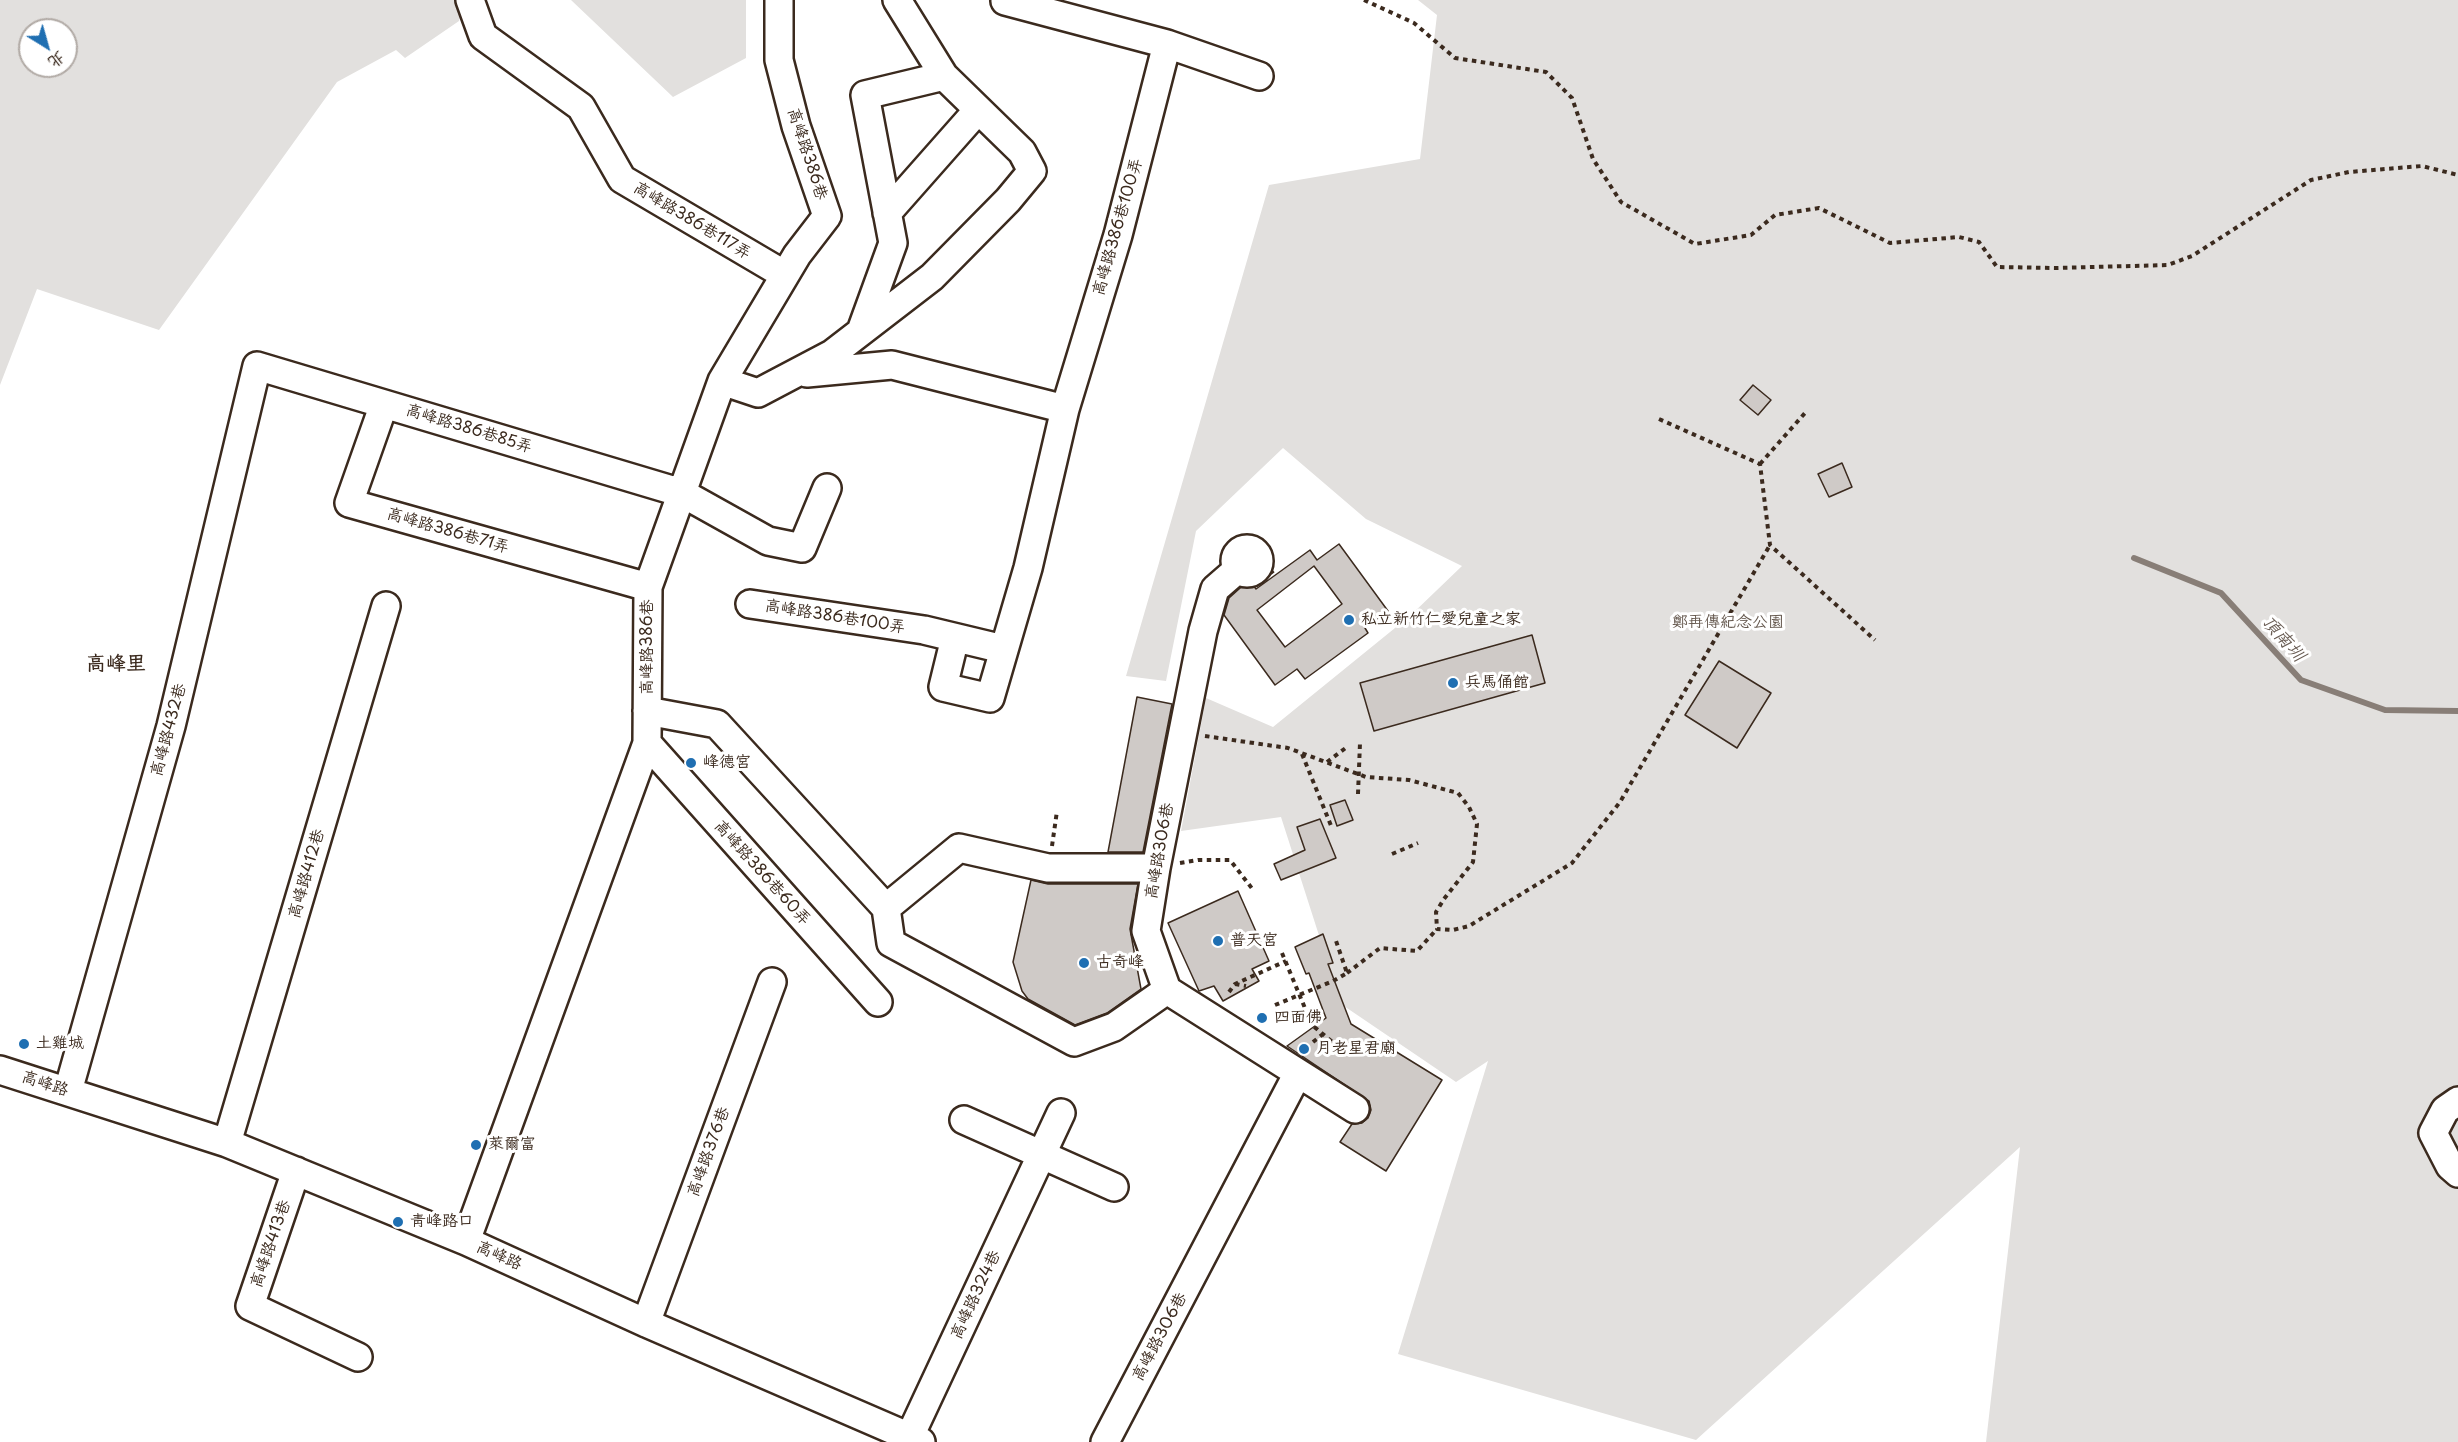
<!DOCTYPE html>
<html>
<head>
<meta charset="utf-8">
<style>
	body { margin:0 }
	#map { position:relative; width:2458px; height:1442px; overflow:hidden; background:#fff; font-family:"Playpen Sans","LXGW WenKai TC",sans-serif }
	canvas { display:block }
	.north { position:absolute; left:18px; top:18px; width:60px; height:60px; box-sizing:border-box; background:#fff; border:2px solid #b1aaa5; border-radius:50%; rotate:143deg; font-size:16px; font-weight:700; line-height:24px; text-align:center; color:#3b2a1e }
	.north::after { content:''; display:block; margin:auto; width:21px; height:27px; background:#1f6fb2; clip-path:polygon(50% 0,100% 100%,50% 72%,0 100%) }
</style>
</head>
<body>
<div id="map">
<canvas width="2458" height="1442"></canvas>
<div class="north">北</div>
</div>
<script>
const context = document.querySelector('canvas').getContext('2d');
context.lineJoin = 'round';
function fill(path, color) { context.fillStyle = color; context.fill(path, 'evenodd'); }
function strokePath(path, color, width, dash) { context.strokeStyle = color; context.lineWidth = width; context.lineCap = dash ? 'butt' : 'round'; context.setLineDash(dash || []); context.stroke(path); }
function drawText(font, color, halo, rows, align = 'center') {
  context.font = font + ' "Playpen Sans","LXGW WenKai TC",sans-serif'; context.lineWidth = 6; context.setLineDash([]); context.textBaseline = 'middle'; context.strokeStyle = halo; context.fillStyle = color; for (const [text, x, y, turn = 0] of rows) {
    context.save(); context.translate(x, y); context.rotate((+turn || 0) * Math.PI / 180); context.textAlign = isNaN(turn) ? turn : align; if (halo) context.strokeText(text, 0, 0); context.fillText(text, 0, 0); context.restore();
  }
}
fill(new Path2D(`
	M0,0H485L461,13L459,21L405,58L396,50L337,82L159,330L37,289L0,385ZM30,30H66V66H30Z
	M571,0H746V58L673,97Z
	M1418,0H2458V1442H1986L2020,1147L1696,1440L1398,1354L1488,1061L1456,1082L1341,1004L1281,817L1181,831L1206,698L1273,727L1411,615L1462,566L1366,519L1283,448L1196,531L1166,681L1126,676L1269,185L1420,159L1437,15Z`), '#e2e0de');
strokePath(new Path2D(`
	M2134,558L2221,593L2301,680L2385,710L2458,711`), '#887e77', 6);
const building = new Path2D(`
	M1753,385L1771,400L1758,415L1740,400Z
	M1842,463L1852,487L1829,497L1818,474Z
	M1339,544L1388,611L1365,628L1368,633L1305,679L1297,669L1275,685L1224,615L1229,598L1249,580L1256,589L1310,550L1317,560ZM1314,566L1342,604L1285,647L1257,610Z
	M1532,635L1545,683L1374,731L1360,683Z
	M1719,661L1771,693L1737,748L1685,715Z
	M1137,697L1172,704L1143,852H1108Z
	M1345,800L1353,820L1337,826L1330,805Z
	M1320,819L1336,858L1281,880L1274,864L1305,850L1297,827Z
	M1031,880L1048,884H1138L1130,929L1141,989L1107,1013L1075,1025L1028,999L1022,991L1013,962Z
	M1238,891L1269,961L1252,969L1259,981L1223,1001L1214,986L1199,991L1168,923Z
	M1323,934L1333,963L1328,964L1351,1024L1442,1080L1386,1171L1340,1142L1352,1124L1362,1123L1368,1118L1371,1110L1369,1101L1287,1046L1326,1018L1309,973L1306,974L1295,947Z`);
fill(building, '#cfcac7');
strokePath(building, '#3b2a1e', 1.5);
const minor = new Path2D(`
	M470,0L483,36L581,107L622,179L785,275
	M1005,1L1167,44L1259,76
	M887,213L978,110
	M861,331L893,243L865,95L944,76
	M807,373L892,365L1065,409
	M722,381L758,393L832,354L932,277L1008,200L1032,171L1022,152L944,76L897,0
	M384,404L349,503L648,587
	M1235 561a12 12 0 1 1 24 0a12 12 0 1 1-24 0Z
	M1238,569L1215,589L1203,631L1156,868L1146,931L1167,990L1355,1109
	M750,604L924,630L1003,649
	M955,638L943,687L990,698L1028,568L1065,409L1118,235L1167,44
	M647,711L717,724L886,908L959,848L1048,868H1156
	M647,743L878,1002
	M886,908L891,943L1074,1042L1114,1027L1167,990
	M0,1070L227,1143L466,1241L646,1323L921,1442
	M68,1091L171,726L257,366L682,493L768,541L802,548L827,488
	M2458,1101L2445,1110L2433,1133L2450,1166L2458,1173
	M964,1120L1114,1187
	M227,1143L386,606
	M296,1171L250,1306L358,1357
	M466,1241L647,743L648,587L722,381L797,255L827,216L796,126L779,60V0
	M646,1323L772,982
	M910,1436L1061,1113
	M1105,1442L1298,1073`);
strokePath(minor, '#3b2a1e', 32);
strokePath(new Path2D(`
	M1364,0L1414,23L1455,58L1546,72L1572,98L1593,159L1621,202L1695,244L1751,235L1775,215L1819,208L1890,243L1959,237L1979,242L1997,267L2056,268L2168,265L2192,256L2311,180L2349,172L2422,166L2458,175
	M1659,419L1760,464L1770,545L1875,640
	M1760,464L1805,413
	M1259,556L1275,576
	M1205,736L1288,748L1366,777L1409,780L1458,793L1469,807L1477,824L1473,862L1444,899L1436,912L1437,929L1453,930L1469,926L1572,863L1620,802L1770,545
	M1302,754L1332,828
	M1327,762L1347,747
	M1358,794L1360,743
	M1052,846L1057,811
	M1392,854L1418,843
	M1180,863L1198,860H1230L1254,891
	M1282,953L1312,1025L1336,1045
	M1347,973L1380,948L1417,951L1437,929
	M1235,984L1246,986
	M1229,992L1235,984L1286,961
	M1275,1005L1333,981L1347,973L1335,938
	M1313,1042L1323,1034`), '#3b2a1e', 4, [4.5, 4.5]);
strokePath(minor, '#fff', 27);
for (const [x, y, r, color] of [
	[1349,620,6,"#1f6fb2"],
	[1453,683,6,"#1f6fb2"],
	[691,763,6,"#1f6fb2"],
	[1218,941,6,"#1f6fb2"],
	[1084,963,6,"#1f6fb2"],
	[1262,1018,6,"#1f6fb2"],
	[24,1044,6,"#1f6fb2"],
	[1304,1049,6,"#1f6fb2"],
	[476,1145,6,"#1f6fb2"],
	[398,1222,6,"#1f6fb2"]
]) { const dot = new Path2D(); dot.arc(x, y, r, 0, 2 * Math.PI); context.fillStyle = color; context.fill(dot); strokePath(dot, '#fff', 2); }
drawText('16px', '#3b2a1e', '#fff', [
	["高峰路386巷",807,154,72],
	["高峰路386巷117弄",692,221,31],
	["高峰路386巷100弄",1118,227,-74],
	["高峰路386巷85弄",469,429,17],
	["高峰路386巷71弄",448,531,16],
	["高峰路386巷100弄",835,617,9],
	["高峰路386巷",648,647,-90],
	["高峰路432巷",169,730,-75],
	["高峰路306巷",1160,851,-80],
	["高峰路386巷60弄",762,873,48],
	["高峰路412巷",307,874,-74],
	["高峰路",45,1084,18],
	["高峰路376巷",709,1152,-70],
	["高峰路413巷",271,1244,-71],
	["高峰路",499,1256,24],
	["高峰路324巷",976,1295,-65],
	["高峰路306巷",1160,1337,-62]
]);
drawText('16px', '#3b2a1e', '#fff', [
	["私立新竹仁愛兒童之家",1361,620],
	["兵馬俑館",1465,683],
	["峰德宮",703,763],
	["普天宮",1230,941],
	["古奇峰",1096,963],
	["四面佛",1274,1018],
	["土雞城",36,1044],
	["月老星君廟",1316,1049],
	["萊爾富",488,1145],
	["青峰路口",410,1222]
], 'left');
drawText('16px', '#65584e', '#fff', [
	["鄭再傳紀念公園",1728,623]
]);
drawText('italic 18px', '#685b52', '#fff', [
	["頂南圳",2283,639,48]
]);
drawText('bold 20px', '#3b2a1e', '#fff', [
	["高峰里",116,664]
]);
</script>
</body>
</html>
